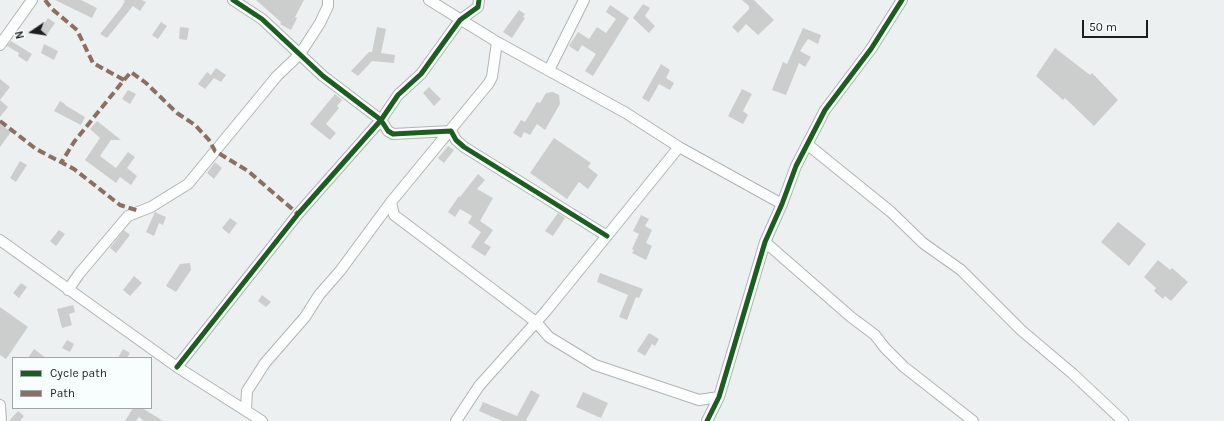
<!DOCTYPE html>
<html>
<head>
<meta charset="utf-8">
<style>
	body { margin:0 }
	#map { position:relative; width:1224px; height:421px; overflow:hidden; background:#ecf0f0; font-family:Karla,sans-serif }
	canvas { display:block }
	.legend { position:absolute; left:12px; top:357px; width:140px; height:52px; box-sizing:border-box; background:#f8fefe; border:1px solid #a0a5a5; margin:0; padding:5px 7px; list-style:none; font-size:12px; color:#1d1f1f }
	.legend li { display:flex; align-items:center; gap:8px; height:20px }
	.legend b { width:20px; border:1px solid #a0a5a5 }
	.north { position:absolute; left:12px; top:12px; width:40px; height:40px; -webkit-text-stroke:3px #f8fefe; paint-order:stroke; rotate:257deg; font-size:11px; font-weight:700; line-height:16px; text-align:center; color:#1d1f1f }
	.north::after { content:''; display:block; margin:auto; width:14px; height:18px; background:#1d1f1f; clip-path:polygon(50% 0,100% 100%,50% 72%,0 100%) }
	.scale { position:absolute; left:1082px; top:20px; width:66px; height:18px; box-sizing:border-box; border:2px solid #1d1f1f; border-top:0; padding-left:5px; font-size:12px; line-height:14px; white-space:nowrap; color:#1d1f1f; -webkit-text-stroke:3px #f8fefe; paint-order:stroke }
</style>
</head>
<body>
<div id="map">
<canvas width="1224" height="421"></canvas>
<ul class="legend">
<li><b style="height:5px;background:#1b5e20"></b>Cycle path</li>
<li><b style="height:5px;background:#8d6e63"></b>Path</li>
</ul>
<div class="north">N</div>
<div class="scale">50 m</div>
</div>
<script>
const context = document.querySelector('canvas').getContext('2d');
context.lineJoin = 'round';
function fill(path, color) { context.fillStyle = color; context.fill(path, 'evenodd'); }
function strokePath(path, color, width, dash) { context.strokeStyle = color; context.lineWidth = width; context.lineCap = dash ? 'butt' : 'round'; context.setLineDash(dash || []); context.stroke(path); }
fill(new Path2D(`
	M55,0H81L97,8L92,18Z
	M123,0H142L146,2L140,11L133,6L107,38L100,34L121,8L125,1Z
	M256,0H304L295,17L297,18L291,30L280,24L281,22Z
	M742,0H754L774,20L758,35L746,24L738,33L732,27L749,9V6Z
	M643,4L650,8L645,16L655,26L649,33L633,18Z
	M610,5L629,18L593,76L585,71L596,54L582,45L578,52L569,46L578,32L589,39L597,27L606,33L616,19L606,12Z
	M519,10L525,14L523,17L525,18L512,38L503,32Z
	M48,18L55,23L46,36L39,31Z
	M161,22L167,26L158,39L152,35Z
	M180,27L189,28L187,40L179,39Z
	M377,27L386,29L381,53L395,55L394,63L372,61L358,76L351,71L369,52H372Z
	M803,28L821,35L818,44L808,39L800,51L811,57L805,67L799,63L786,95L772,90L783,62L787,64Z
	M11,41L32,54L27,62L18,56L19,53L7,46Z
	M44,44L58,51L54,60L41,53Z
	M1055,48L1090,75L1092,73L1118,100L1094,126L1065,98L1063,100L1036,76Z
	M661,64L670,70L666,78L674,83L670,90L659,84L649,102L642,98Z
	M216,68L226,75L221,82L214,78L205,89L198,84L207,72L211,75Z
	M0,79L10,87L0,100Z
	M429,87L441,99L434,106L423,93Z
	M742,89L752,94L743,111L748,115L743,124L728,116Z
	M128,90L136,94L130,104L122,99Z
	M553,92L559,95L560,104L545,130L537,124L530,135L524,132L521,138L513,133L521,120L525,122L537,102L540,103L546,93Z
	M335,94L342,100L337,106L339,108L326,124L336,133L330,140L310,124Z
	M0,100L8,107L0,117Z
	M60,101L65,104V105L85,117L81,125L54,111Z
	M97,121L121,140H111L100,156L116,168L128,152L135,157L127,168L137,176L131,185L120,177L116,183L85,160L100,138L90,129Z
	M0,124L11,132L0,147Z
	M554,138L591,163L588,167L598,175L588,189L579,182L567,199L530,173Z
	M448,146L454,150L444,163L438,158Z
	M20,161L27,165L16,182L10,178Z
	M215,162L222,168L214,179L207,173Z
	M478,174L485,180L477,189L493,198L480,221L493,230L484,243L491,247L485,256L471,247L481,232L468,223L472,216L460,209L455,217L448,212L459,196L460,197Z
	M155,212L166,217L163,225L159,223L154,236L146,232Z
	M558,213L565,218L553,236L545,231Z
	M641,215L649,219L645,226L652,230L646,243L652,246L646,260L632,253L634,250L632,249L639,234L633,231Z
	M230,218L237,223L229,234L222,228Z
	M1118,222L1146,244L1129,266L1101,242Z
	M59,230L65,234L56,246L50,241Z
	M124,230L130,235L116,253L110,248Z
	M1158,260L1170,270L1172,268L1188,282L1171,301L1165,296L1163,299L1154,291L1156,288L1144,277Z
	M190,263L191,270L176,292L166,286L180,264Z
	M600,273L643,289L639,298L636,297L627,320L619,317L628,295L597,282Z
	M134,276L142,283L130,296L123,290Z
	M21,283L27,287L19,298L13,293Z
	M262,295L271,302L266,307L258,301Z
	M73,305L75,312L69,314L72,325L62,328L57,309Z
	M0,307L28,327L6,359L0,355Z
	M649,333L659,339L655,346L652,344L645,356L637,351Z
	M67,340L74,344L70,352L62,348Z
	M34,349L46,358H28Z
	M123,349L130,353L127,358H118Z
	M531,390L540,395L526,420L528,421H502L479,411L483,402L517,416Z
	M583,392L608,403L601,418L576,407Z
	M133,408H142L163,421H144L139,417L136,421H125Z
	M18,411L24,416L20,421H9Z`), '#cccece');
const street = new Path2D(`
	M233,0L262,19L323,76L381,120L388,131L393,134L451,131L456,140L464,147L607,236
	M429,0L497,42L626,113L679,147L782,204
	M0,45L32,0
	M549,70L584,0
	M807,144L891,212L923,243L961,270L1021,330L1073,374L1123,421
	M391,202L394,215L536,322L549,337L595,365L699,400L719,397
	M0,240L177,367L262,421
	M765,242L851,317L875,335L885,348L904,367L973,421
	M68,290L79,274L128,216L151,207L188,184L277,76L300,54L320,23L328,6V0
	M177,367L298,214L381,120L398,95L421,74L460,20L478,7L479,0
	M0,405L1,421
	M246,410L247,391L265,363L305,317L319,295L340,271L391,202L489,83L492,77L497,42
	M456,421L479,386L546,311L679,147
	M707,421L719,397L765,242L782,204L796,166L825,110L871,49L902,0`);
strokePath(street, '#b1b4b4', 12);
strokePath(street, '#fcfdfd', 10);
strokePath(new Path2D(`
	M45,0L52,9L77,30L93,63L124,80L74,142L61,163
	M124,80L131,72L146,83L177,113L195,125L209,140L215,151L248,171L298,214
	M0,121L36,149L74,169L120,205L139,211`), '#8d6e63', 4, [8, 4]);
strokePath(new Path2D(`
	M233,0L262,19L323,76L381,120L388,131L393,134L451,131L456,140L464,147L607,236
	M177,367L298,214L381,120L398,95L421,74L460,20L478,7L479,0
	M707,421L719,397L765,242L782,204L796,166L825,110L871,49L902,0`), '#1b5e20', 5);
</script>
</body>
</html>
